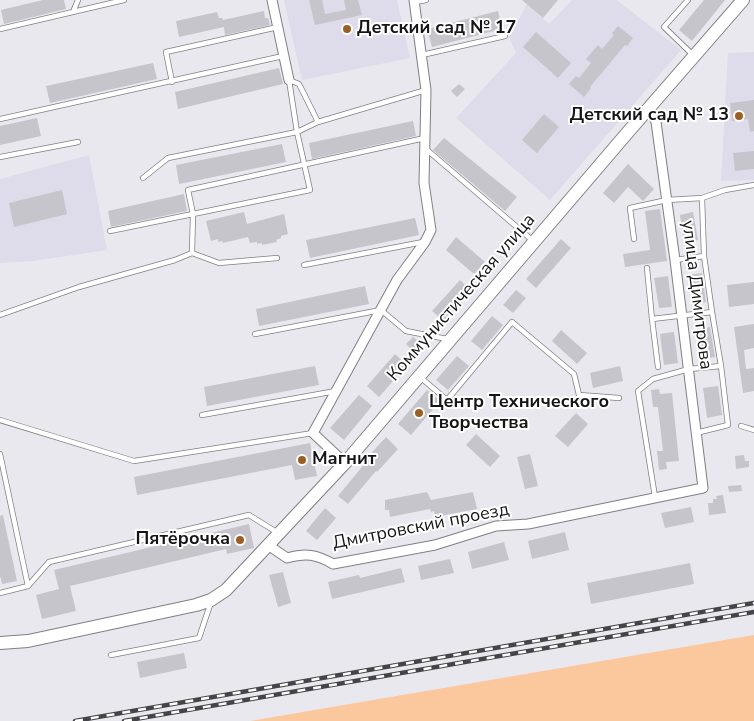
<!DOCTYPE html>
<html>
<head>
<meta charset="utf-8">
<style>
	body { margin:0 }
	canvas { display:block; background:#e9e8ef }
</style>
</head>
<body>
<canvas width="754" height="721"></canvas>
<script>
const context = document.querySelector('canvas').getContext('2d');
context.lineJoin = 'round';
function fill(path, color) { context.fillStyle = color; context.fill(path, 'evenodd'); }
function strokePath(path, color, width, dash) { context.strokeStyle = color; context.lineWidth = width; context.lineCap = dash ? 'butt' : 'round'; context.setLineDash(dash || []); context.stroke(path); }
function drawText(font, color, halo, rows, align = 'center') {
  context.font = font + ' "Nunito Sans",sans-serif'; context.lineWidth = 4; context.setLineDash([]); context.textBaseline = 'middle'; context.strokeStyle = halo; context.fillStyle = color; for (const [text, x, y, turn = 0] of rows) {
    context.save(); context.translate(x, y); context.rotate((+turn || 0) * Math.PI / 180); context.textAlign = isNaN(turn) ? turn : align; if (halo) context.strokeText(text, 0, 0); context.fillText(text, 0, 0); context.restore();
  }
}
fill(new Path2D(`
	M284,0H397L410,58L302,80Z
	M572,0H617L681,50L550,200L456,118L516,53L509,37L527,4L549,24Z
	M754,52V180L721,181L728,53Z
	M89,155L107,250L33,261L0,263V179Z`), '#dedcea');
fill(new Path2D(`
	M754,635V721H250Z`), '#fbc89d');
fill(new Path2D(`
	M43,0H64L66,9L4,24L1,10Z
	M309,0H322L325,14L346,10L344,0H358L362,15L315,25Z
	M522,0H558L543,18Z
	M704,0H725L692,41L679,30Z
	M264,11L265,18H268L270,25L225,35L224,27L179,37L176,21L217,12L219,18H222L223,20Z
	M498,11L502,29L432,47L427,29Z
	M618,26L633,38L627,46L625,45L590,87L591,88L584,97L569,84L576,76L579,78L591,63L586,59L598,45L602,49L614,35L612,33Z
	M536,32L571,63L558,78L523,47Z
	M153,63L157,79L50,103L46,86Z
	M279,68L283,84L178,109L175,92Z
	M459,84L465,89L457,97L451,91Z
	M754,100V131L750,132L748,119L732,121L730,103Z
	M544,114L559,127L537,153L522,140Z
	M37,118L41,136L0,145V126Z
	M413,121L416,136L312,159L309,143Z
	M444,138L517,197L505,211L433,150Z
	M282,144L286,162L179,184L176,165Z
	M754,151V169L735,171L733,153Z
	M628,164L654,189L643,201L628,187L614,203L603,193Z
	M62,190L67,214L14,227L9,203Z
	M184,194L187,211L111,227L108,211Z
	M660,209L667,261L625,267L623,254L650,250L645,211Z
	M244,212L247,224L284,214L288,234L281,236V238L276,240L277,242L262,245V243L257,244V242L250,243L248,237L223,243L222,241L218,242V239L211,241L206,221Z
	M693,212L698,240L684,243L680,215Z
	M415,218L419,235L310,258L306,240Z
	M456,237L485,262L474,274L446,250Z
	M561,239L571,248L536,288L526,279Z
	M702,273L706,302L694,304L688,275Z
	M668,276L672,307L659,308L654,278Z
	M460,280L472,291L445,322L432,311Z
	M754,282V304L729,307L727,285Z
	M365,286L369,304L259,326L256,309Z
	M516,290L526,298L513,313L503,305Z
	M492,316L503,325L482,350L471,341Z
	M754,324V348L744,350L746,369L754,368V391L743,393L734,327Z
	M710,327L715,357L702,359L698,329Z
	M561,330L587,353L577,364L552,341Z
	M674,332L678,363L664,365L660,334Z
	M413,337L423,344L415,353L406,344Z
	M395,354L407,365L379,397L367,386Z
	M457,356L469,366L448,390L436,380Z
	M315,366L319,385L207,406L204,387Z
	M620,366L623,381L593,388L590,373Z
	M718,386L722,415L707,418L703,388Z
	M659,389L660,394L672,393L679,461L666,462L667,469L659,470L657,451H663L658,407H653L651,390Z
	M427,390L440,401L411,435L398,424Z
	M359,395L372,406L344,440L330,428Z
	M576,413L588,424L568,447L555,436Z
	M476,434L500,456L490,467L466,445Z
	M386,437L398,449L377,472L376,471L348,504L338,496L366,462L364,461Z
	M310,443L317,476L295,480L292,465L137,495L134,477Z
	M530,454L538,486L525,489L517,457Z
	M744,455L745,461H749V467L736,469L735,456Z
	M741,485L742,491L729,492L728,486Z
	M427,492L431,500L473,492L477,509L435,517L434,511L431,512L430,509L390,517L389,510H385V500Z
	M723,495L726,513L709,515L708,503H713V499H717L716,496Z
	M691,507L694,522L665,528L661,513Z
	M325,508L336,518L317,540L306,531Z
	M3,515L17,581L2,584L0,575V516Z
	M249,524L254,548L227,554L226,549L70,586L76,611L42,619L36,595L59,589L54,570Z
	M565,532L569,550L532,559L528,541Z
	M504,542L509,560L472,569L468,552Z
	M450,559L454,573L421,580L418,566Z
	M690,563L694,584L591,604L587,583Z
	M401,568L405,582L332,599L328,582L359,575L360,578Z
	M283,572L291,603L278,607L269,575Z
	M184,653L187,668L140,678L137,662Z`), '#c6c5cb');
const lane = new Path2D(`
	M688,0L664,27L693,55
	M415,2L426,0
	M73,12L78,0
	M0,29L124,0
	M422,55L505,36
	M289,80L299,84L318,122
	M172,82L166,52L278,27
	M0,119L283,56
	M426,149L532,240
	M0,157L78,142
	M143,178L168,158L297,132L318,122L426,90
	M702,198L704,256
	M110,231L193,214L188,190L425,138
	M634,239L630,208L667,200L702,198L725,190L754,185
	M192,253L193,214L310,190L297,132L289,80
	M304,265L423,242
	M647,268L652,319L712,312L704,256L675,260
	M712,312L721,366
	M0,315L79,287L175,260L192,253L219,263L277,258
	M652,319L658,367
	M255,334L381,310L406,331L447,339
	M420,377L447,400L512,322L574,374L579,395L619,398
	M202,415L336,391
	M0,420L134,461L313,433
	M741,426L754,430
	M0,454L28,586L0,593
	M655,497L638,391L653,379L689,369L721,366L728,425L696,433
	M28,586L49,562L249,515L278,533
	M111,655L199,638L211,602`);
const street = new Path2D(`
	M272,0L289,80
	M345,463L313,433L397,280L425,242L431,230L424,183L426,90L414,0
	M268,545L287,558C306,553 316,554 333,564L435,545L496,526L528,524L703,488L675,260L656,122L649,108`);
const secondary = new Path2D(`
	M0,643L28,641L196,605L211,600L226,590L345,463L628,132L743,0`);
strokePath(lane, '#807f85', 6);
strokePath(street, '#807f85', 11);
strokePath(secondary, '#807f85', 14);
strokePath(lane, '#fff', 4.5);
strokePath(street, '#fff', 9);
strokePath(secondary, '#fff', 12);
const rail = new Path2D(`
	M75,721L754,603
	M124,721L754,612`);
strokePath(rail, '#454448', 4.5);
strokePath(rail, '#fff', 2.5, [8]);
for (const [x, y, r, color] of [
	[347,29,5,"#9c5f22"],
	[739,116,5,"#9c5f22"],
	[419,413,5,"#9c5f22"],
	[302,460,5,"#9c5f22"],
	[240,540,5,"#9c5f22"]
]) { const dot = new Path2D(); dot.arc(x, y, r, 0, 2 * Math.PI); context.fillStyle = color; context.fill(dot); strokePath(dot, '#fff', 2); }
drawText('bold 18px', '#151417', '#fff', [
	["Детский сад № 17",357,29],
	["Детский сад № 13",729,116,"right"],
	["Центр Технического",429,403],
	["Творчества",429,424],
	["Магнит",312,460],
	["Пятёрочка",230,540,"right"]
], 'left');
drawText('18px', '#151417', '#fff', [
	["улица Димитрова",696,295,83],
	["Коммунистическая улица",462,298,-49],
	["Дмитровский проезд",421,527,-11]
]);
</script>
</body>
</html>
